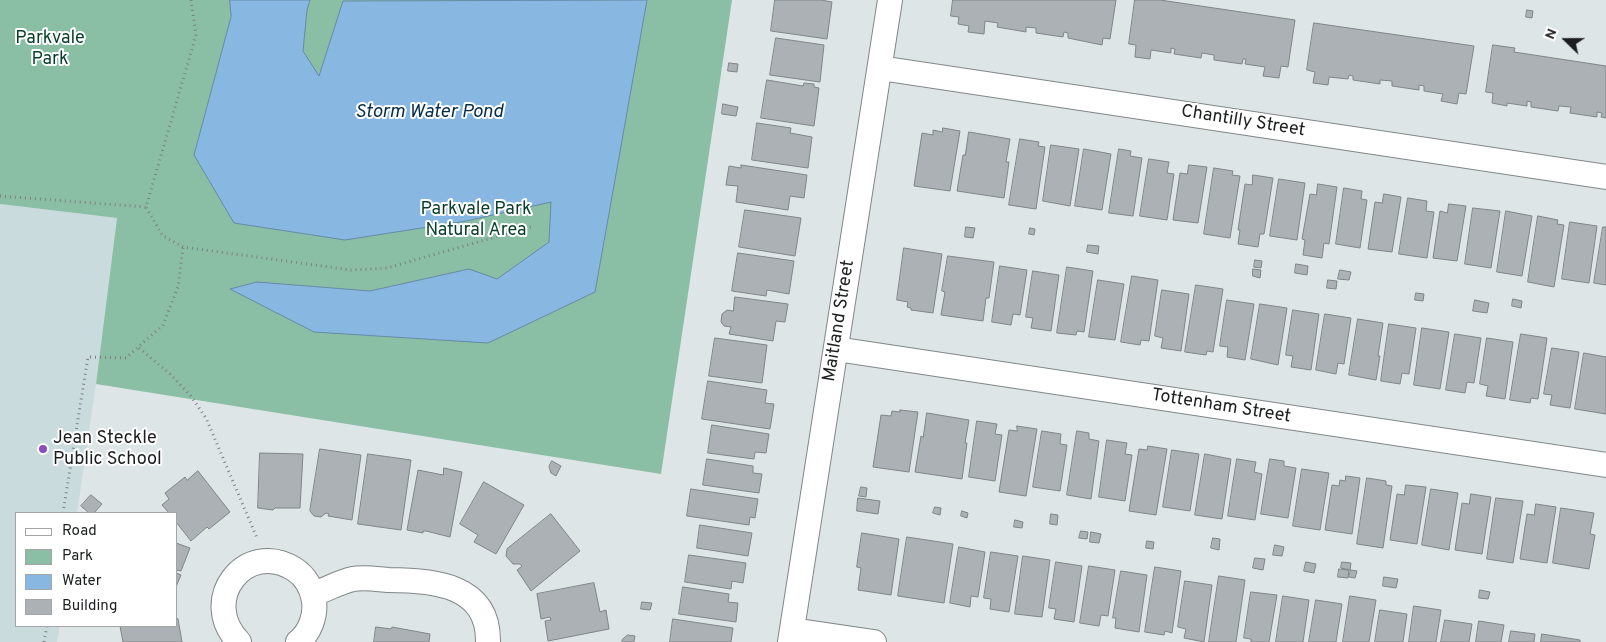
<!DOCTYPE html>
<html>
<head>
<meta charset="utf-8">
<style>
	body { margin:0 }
	#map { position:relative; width:1606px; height:642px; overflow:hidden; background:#dee5e6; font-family:Overpass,sans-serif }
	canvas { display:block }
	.legend { position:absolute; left:15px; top:512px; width:162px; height:115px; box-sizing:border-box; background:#fff; border:1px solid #a4a5a5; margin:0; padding:6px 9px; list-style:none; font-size:15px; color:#1b1d1e }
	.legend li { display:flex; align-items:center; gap:10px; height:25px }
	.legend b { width:25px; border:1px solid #a4a5a5 }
	.north { position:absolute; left:1541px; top:15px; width:50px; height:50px; -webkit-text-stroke:4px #fff; paint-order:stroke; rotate:292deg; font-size:14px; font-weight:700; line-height:20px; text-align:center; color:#1b1d1e }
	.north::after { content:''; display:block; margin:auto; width:18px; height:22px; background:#1b1d1e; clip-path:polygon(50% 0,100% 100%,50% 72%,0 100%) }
</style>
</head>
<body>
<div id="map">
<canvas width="1606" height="642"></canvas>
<ul class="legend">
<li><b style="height:6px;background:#fff"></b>Road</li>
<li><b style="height:14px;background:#8abfa5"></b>Park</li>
<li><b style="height:14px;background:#88b8e1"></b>Water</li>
<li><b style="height:14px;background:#abb1b4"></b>Building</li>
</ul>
<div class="north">N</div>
</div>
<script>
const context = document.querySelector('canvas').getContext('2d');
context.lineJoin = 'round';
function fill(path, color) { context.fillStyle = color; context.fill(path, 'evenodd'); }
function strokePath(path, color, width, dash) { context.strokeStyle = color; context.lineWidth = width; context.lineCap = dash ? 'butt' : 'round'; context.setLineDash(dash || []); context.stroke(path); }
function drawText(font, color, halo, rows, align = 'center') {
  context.font = font + ' Overpass,sans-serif'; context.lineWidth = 4; context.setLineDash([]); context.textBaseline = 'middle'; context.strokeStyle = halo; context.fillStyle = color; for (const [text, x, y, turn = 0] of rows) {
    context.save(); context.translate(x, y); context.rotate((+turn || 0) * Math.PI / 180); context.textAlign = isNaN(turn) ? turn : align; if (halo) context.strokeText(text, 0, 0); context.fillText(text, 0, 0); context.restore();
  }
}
fill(new Path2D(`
	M0,204L117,218L96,384L77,513H16V626H60L57,642H0Z`), '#cadbdd');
fill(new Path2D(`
	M0,0H732L661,474L96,384L117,218L0,204Z`), '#8abfa5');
const water = new Path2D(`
	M230,0H310L307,10L303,51L319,76L343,1L647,0L595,292L488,343L314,332L230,289L257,282L370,291L469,269L497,279L549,242L551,202L466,221L345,240L234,223L194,155L231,17Z`);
fill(water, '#88b8e1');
strokePath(water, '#678aa6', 1);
const building = new Path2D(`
	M775,0H821L832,2L827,39L771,31Z
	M953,0H1116L1110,39L1103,38L1102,45L1068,38V33L1064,32L1063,37L1036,33V28L1026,27V32L997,27L998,23L985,21L984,34L968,32L969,26L958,24L959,17L951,16Z
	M1135,0H1160L1295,20L1288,67L1281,66L1279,78L1263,76L1265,67L1245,64L1246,59H1243L1242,64L1214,60V55L1202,53L1201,58L1174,54L1175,49L1171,48V53L1151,50L1150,59L1135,57L1136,45L1129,44Z
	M1527,10L1533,11L1532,18L1526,17Z
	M1314,23L1474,46L1466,94L1459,93L1457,104L1441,101L1443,94L1424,91V86L1419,85V90L1392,86V81L1380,80V84L1353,80V76L1349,75L1348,79L1329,77L1328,85L1313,83L1315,72L1307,70Z
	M776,38L824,45L820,82L770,75Z
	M1493,45L1515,48L1514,52L1606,66V118L1601,117L1602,113L1597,112V117L1570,113L1571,107L1559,106L1558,111L1531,107V102L1527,101V106L1507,103V106L1492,103L1493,93L1486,92Z
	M729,63L738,64L737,72L728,71Z
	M767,80L803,86L804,83L814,84V87L819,88L814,126L761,118Z
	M723,104L738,107L736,116L722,114Z
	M757,123L791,128L790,133L812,137L808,168L752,160Z
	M943,128L960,131L950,191L914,186L922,133L933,135V130L942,132Z
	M969,132L1010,139L1006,162H1009L1004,198L957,191L963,155H965Z
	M1020,139L1039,142L1038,146L1045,147L1036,209L1009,205Z
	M1051,145L1079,149L1070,206L1043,201Z
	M1084,149L1111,154L1102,210L1075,206Z
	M1119,149L1131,151L1130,156L1142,158L1133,216L1109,213Z
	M1149,159L1169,162L1167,173L1174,174L1167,220L1140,216Z
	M741,165L807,175L804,198L790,196L788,210L736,202L738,186L726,185L729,166L741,168Z
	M1189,165L1207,167L1198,223L1173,220L1180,173L1187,174Z
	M1214,168L1233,171L1232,175L1240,176L1230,238L1204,234Z
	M1253,175L1273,178L1264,234H1260L1258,247L1238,244L1240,230H1238L1245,184L1252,185Z
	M1279,179L1305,183L1297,240L1270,236Z
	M1318,184L1337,187L1329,244L1324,243L1322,258L1303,255L1305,240L1302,239L1310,194L1316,195Z
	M1344,188L1362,191L1361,199L1367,200L1360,248L1336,244Z
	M1384,194L1401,197L1392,252L1368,249L1375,202L1382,203Z
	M1408,198L1427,201L1426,211L1434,212L1427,258L1399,254Z
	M1449,204L1466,206L1457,261L1433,258L1440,211L1447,213Z
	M1473,208L1500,211L1491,268L1465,264Z
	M745,210L801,218L795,256L739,247Z
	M1506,211L1532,216L1522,276L1497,272Z
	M1538,216L1558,220L1557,224L1564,225L1554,287L1528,282Z
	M1570,222L1597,226L1589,283L1562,279Z
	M966,227L975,228L973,238L965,237Z
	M1603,227H1606V285L1594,283Z
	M1030,228L1035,229L1034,235L1029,234Z
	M1088,245L1099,246L1098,254L1087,252Z
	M904,248L942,254L933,313L911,310V308L907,307L908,302L897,300Z
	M738,253L794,261L789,294L767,290L766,296L732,291Z
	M948,256L994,262L989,298H986L983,321L941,315L945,292L942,291Z
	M1255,260L1262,261L1261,268L1254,267Z
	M1296,264L1308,266L1307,275L1295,273Z
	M1000,266L1027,270L1020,315L1013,314L1011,325L992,322Z
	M1067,267L1093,271L1084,332L1077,331L1076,335L1057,333Z
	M1253,269L1261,270L1260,278L1253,276Z
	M1340,270L1351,272L1349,280L1338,279Z
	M1033,271L1059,275L1051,331L1031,328L1033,318L1026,317Z
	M1132,276L1158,280L1149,341L1141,340L1140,345L1121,342Z
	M1098,280L1124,284L1115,340L1089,337Z
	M1328,280L1337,281L1336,289L1327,288Z
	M1196,285L1223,289L1213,352L1207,351L1206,355L1185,352Z
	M1162,290L1189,294L1181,351L1161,348L1163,338L1155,336Z
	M1416,293L1424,294L1423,301L1415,300Z
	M735,297L788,304L785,322L776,321L773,341L729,334L731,327L724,326L721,322L722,314L727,310L733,311Z
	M1513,299L1522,301L1521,308L1512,306Z
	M1227,300L1254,304L1245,360L1227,357L1228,347L1220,346Z
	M1475,300L1489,303L1487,313L1473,311Z
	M1260,304L1287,308L1278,365L1251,359Z
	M1293,310L1319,314L1311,370L1291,367L1293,356L1286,355Z
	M1325,314L1351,318L1344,364L1338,363L1336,374L1316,370Z
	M1358,319L1383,323L1378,356H1380L1376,380L1349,375Z
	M1389,324L1416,328L1409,374L1402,373L1400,384L1381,381Z
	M1422,328L1449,332L1440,389L1414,385Z
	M1455,334L1481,338L1474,383L1467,382L1465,393L1446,390Z
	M1521,334L1547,338L1538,399L1531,398L1530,403L1510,400Z
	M715,338L767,345L762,383L709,376Z
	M1487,338L1513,342L1505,399L1486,396L1488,386L1480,384Z
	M1552,348L1579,352L1570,408L1550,405L1552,395L1544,394Z
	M1584,353L1606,357V414L1575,409Z
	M708,381L767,390L765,403L774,404L770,429L702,419Z
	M900,410L918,412L909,472L873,467L881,415L891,416L892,411L900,412Z
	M927,413L969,420L965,443H967L962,479L915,472L921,436L923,437Z
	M977,421L997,424L995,434L1002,435L995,481L969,477Z
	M712,425L769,434L766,453L755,452L754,459L708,453Z
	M1017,426L1037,429L1026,496L999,492L1009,430L1017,431Z
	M1042,431L1061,434L1060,444L1067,445L1060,491L1033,487Z
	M1077,431L1089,433V439L1099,441L1091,499L1067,495Z
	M1107,440L1127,443L1125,454L1132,455L1125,501L1099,497Z
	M1148,446L1167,449L1156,515L1129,511L1139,449L1147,450Z
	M320,449L361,455L352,520L328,516L329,514L326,513L321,517L314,516L310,511Z
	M1172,450L1199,454L1190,511L1163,507Z
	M260,453L303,454L300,508H275L273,510L258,508Z
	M368,454L411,460L401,530L358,524Z
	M1205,454L1231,459L1222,519L1195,515Z
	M707,459L753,466V473L762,474L759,493L703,485Z
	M1237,459L1256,462L1254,472L1262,474L1255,520L1228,516Z
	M1270,459L1284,461V466L1296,468L1288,518L1261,514Z
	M552,461L561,466L556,476L551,473L549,467Z
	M444,468L462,472L450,537L426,531H423V533L407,530L418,470L443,475Z
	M1302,469L1329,473L1320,530L1293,526Z
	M198,471L230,512L209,529L207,527L191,541L176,522V513H169L162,505L169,499L165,493L185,477L187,480Z
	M1346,476L1360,478L1352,534L1325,530L1332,485L1339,486L1340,480L1345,481Z
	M1367,478L1386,481V485L1392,486L1383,548L1357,544Z
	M484,482L524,505L496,554L474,542L478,535L460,524Z
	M1406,485L1426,487L1417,544L1390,540L1397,494L1404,495Z
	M861,487L867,488L866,497L859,496Z
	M691,489L758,499L755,518L750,517L749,525L687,516Z
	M1431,489L1458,493L1449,550L1422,545Z
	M1471,494L1491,497L1482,554L1455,550L1462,503L1469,504Z
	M91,495L102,504L94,513H89L81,506Z
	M858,498L880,501L878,514L857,511Z
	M1496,498L1523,501L1513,563L1487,559Z
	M1536,504L1556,507L1547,563L1520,559L1527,514L1534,515Z
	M935,507L941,508L940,515L933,513Z
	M1561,508L1594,513L1590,534L1595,535L1589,569L1553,563Z
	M962,511L968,513L967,518L961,516Z
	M551,514L580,551L531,591L517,570L522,566L520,564H513L506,556L507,549Z
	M1051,514L1058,515L1057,525L1050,524Z
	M1015,520L1023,522L1022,528L1014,527Z
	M700,525L752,533L748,556L697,548Z
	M1081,531L1088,532L1087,539L1079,538Z
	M1091,532L1101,534L1099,543L1090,542Z
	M862,533L899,539L891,595L858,590L861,568L857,567Z
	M907,537L953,544L944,603L898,596Z
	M1213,538L1220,539L1219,550L1211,548Z
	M1147,541L1154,542L1153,549L1146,548Z
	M176,543L190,548L181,571L176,570Z
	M1275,545L1284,547L1282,556L1273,555Z
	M959,547L985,552L978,597L971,596L970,607L950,603Z
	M991,552L1018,556L1009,612L990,609L991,599L984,598Z
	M689,555L746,563L743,583L732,581L731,589L685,582Z
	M1023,556L1050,560L1042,617L1015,614Z
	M1255,558L1265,559L1263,570L1253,568Z
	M1056,562L1082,566L1074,622L1054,619L1056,609L1049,608Z
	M1306,562L1316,564L1314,573L1304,571Z
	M1342,562L1351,563L1350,570L1341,568Z
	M1089,566L1115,570L1108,616L1101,615L1099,626L1080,623Z
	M1155,567L1181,571L1172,633L1165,631L1164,635L1145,632Z
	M1339,569L1349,570L1348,578L1338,577Z
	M1351,570L1357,571L1355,578L1349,577Z
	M1121,571L1147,575L1139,632L1115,628L1116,618H1113Z
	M176,573L181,575L176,587Z
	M1219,576L1245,580L1236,642H1209Z
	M1384,577L1398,579L1396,588L1383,586Z
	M1185,581L1212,585L1204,642L1184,638L1186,629L1178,627Z
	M594,583L600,612L606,610L609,629L548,641L545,621L551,620L550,617L541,619L537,594Z
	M683,587L729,594L728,602L738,603L736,622L679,614Z
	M1480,590L1490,592L1488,599L1479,598Z
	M1251,592L1277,595L1269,642H1251V639L1244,638Z
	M1283,596L1309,600L1303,642H1276Z
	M1350,596L1376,600L1369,642H1343Z
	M1316,600L1342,604L1336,642H1309Z
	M642,602L652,603L650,610L641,609Z
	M1414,606L1441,610L1436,642H1409Z
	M1380,610L1407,614L1403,642H1375Z
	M176,617L178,619L182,642H123L120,626H176Z
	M673,619L733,628L731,642H670Z
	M1445,620L1472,624L1469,642H1441Z
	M1479,621L1504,625L1501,642H1476Z
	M376,627L391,629L392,627L430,634L429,642H374Z
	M1511,631L1535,634L1534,642H1509Z
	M1542,634L1580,640V642H1541Z
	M628,635L635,636L634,642H622V640Z`);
fill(building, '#abb1b4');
strokePath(building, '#7f8588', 1);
const minor = new Path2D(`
	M880,68L1606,177
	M836,349L1606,465
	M313,594C326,590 339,582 353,579C363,577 377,579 388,580C432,580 489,584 488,642
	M792,630L874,642
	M239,642C198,600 246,539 294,569C305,576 312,588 314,601C316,615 310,633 298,642
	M790,642L890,0`);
strokePath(minor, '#808788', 26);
strokePath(new Path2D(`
	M191,0L196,35L146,207L162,235L183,247L351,270L387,268L534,226
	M0,196L146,207
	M139,348L170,374L190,395L206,418L257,538
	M63,513L88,357L126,358L163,325L178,287L183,247
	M44,642L47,626`), '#7d8283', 3, [1, 4]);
strokePath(minor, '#fff', 24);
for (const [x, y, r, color] of [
	[43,449,5,"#8a4cc2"]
]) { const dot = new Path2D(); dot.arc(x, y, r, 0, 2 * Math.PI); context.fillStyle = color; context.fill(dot); strokePath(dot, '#fff', 2); }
drawText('18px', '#083e2a', '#fff', [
	["Parkvale",50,39],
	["Park",50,60],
	["Parkvale Park",476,210],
	["Natural Area",476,231]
]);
drawText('18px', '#1b1d1e', '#fff', [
	["Chantilly Street",1243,122,9],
	["Maitland Street",840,321,-81],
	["Tottenham Street",1221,407,9]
]);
drawText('18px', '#1b1d1e', '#fff', [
	["Jean Steckle",53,439],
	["Public School",53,460]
], 'left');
drawText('italic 19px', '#052c47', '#fff', [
	["Storm Water Pond",429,113]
]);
</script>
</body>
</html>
